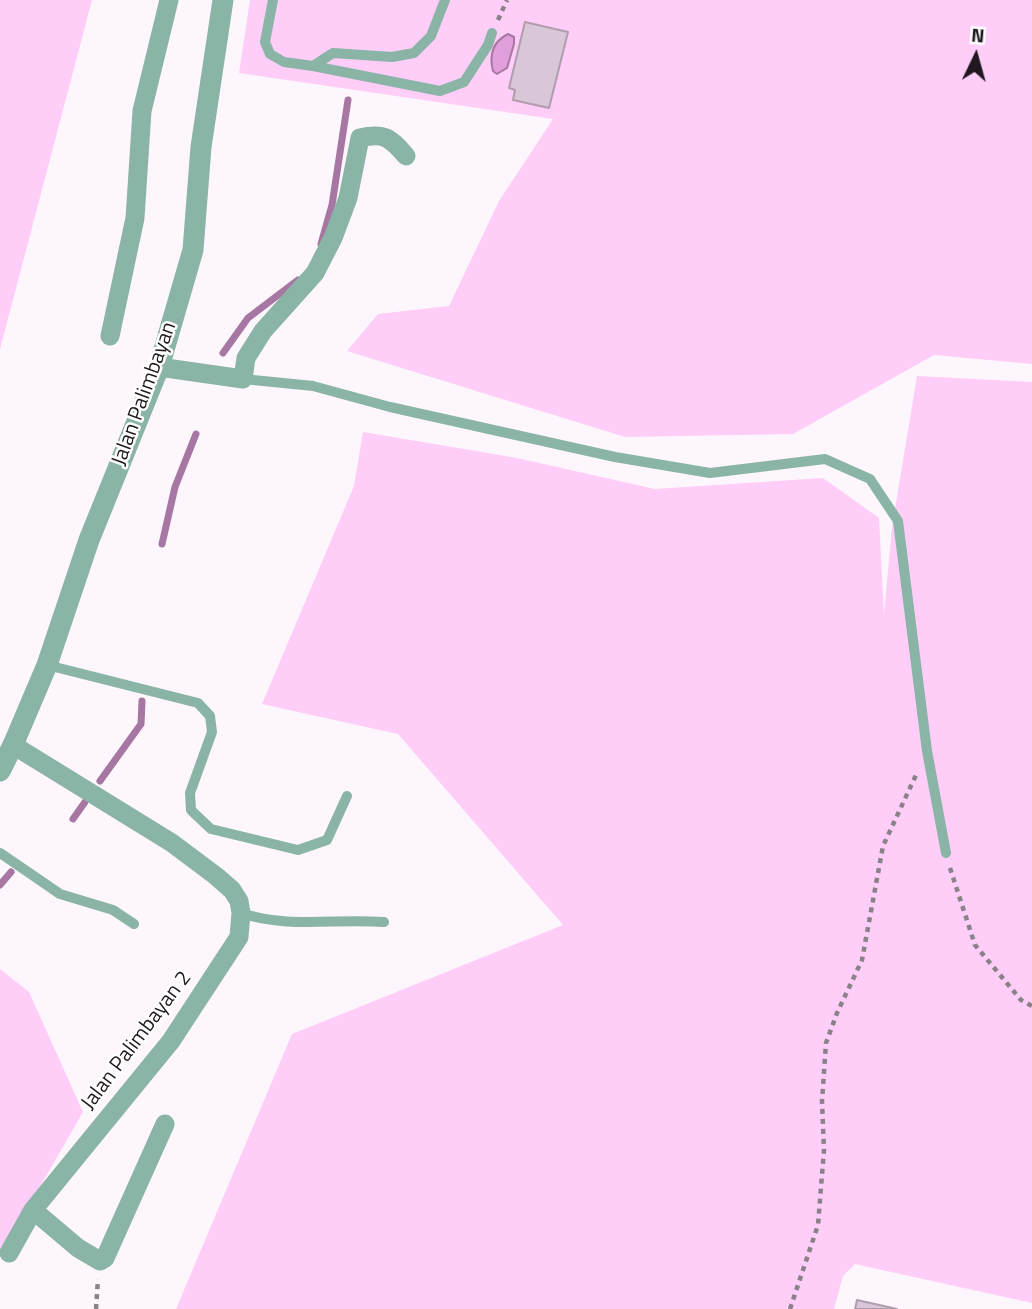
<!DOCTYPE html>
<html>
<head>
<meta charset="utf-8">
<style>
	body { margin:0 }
	#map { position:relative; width:1032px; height:1309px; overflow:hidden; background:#fef6fd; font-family:"Titillium Web",sans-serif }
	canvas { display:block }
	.north { position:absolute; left:941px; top:21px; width:70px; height:70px; -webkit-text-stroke:5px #fff; paint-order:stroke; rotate:5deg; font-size:19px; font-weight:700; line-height:28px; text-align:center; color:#1f191f }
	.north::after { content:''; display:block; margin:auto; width:24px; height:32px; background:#1f191f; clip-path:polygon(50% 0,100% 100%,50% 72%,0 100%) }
</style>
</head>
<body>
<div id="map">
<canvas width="1032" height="1309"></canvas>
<div class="north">N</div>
</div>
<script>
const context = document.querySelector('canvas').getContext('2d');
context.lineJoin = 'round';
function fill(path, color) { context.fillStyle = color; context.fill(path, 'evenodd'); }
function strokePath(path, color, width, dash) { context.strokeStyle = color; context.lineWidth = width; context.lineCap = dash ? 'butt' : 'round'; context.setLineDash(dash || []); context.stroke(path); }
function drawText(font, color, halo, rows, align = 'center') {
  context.font = font + ' "Titillium Web",sans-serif'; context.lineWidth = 5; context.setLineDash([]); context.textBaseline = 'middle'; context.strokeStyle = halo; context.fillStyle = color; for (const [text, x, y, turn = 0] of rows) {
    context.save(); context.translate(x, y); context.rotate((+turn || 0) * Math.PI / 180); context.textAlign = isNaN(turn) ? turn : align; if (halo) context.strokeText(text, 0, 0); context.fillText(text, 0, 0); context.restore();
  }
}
fill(new Path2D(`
	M0,0H92L0,349Z
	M250,0H1032V364L934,355L793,434L625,437L347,351L378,314L449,306L499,201L553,119L239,73Z
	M917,376L1032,382V1303L855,1264L843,1276L834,1309H176L292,1034L563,925L398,734L262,704L354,486L363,432L517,458L655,489L823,478L879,518L884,615L892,527Z
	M0,969L29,992L83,1112L0,1256Z`), '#fecdf8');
const water = new Path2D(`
	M508,34L514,37V44L507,68L497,74L493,71C489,55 492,42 508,34Z`);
fill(water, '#e19fdb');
strokePath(water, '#a777a3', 2);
strokePath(new Path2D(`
	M321,244L332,205L348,100
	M223,353L248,318L298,280
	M162,544L175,487L196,434
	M100,781L141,724L142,701
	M73,819L85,802
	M0,885L11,872`), '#a777a3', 7);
const building = new Path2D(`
	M525,22L568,32L549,108L513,100L515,90L509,88Z
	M857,1300L897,1309H855Z`);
fill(building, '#d9c6d7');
strokePath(building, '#b09dad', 2);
strokePath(new Path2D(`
	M498,20L507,0
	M950,868L975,945L1021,1000L1032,1006
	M96,1309L98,1279
	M790,1309L818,1225L824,1150L822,1101L826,1043L837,1013L862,960L883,846L916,775`), '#898289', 4.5, [5, 5]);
strokePath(new Path2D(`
	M273,0L265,42L270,54L284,62L313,66L440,91L464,82L488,45L492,33
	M313,66L333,53L392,57L414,53L431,36L445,0
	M243,379L313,386L390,407L615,457L710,473L825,459L870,479L898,521L927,751L946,853
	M47,665L198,703L210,716L212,732L190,793L191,810L211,829L298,850L327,840L347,796
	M0,853L60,894L113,910L134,924
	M241,913C289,929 335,918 384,922`), '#8ab4a5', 10);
strokePath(new Path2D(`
	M110,336L135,218L142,111L169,0
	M159,367L243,379L246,358L263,331L315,273L333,238L348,198L360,138C384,132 391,138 406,156
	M33,1210L78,1248L100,1261L105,1258L165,1124
	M9,1253L33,1210L171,1041L239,937L241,913L239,901L232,890L216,876L172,843L13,745`), '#8ab4a5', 19);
strokePath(new Path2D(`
	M0,771L13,745L47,665L89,540L159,367L193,250L201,147L223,0`), '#8ab4a5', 21);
drawText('21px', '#1f191f', '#fff', [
	["Jalan Palimbayan",145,394,-70],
	["Jalan Palimbayan 2",137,1041,-53]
]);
</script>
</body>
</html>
